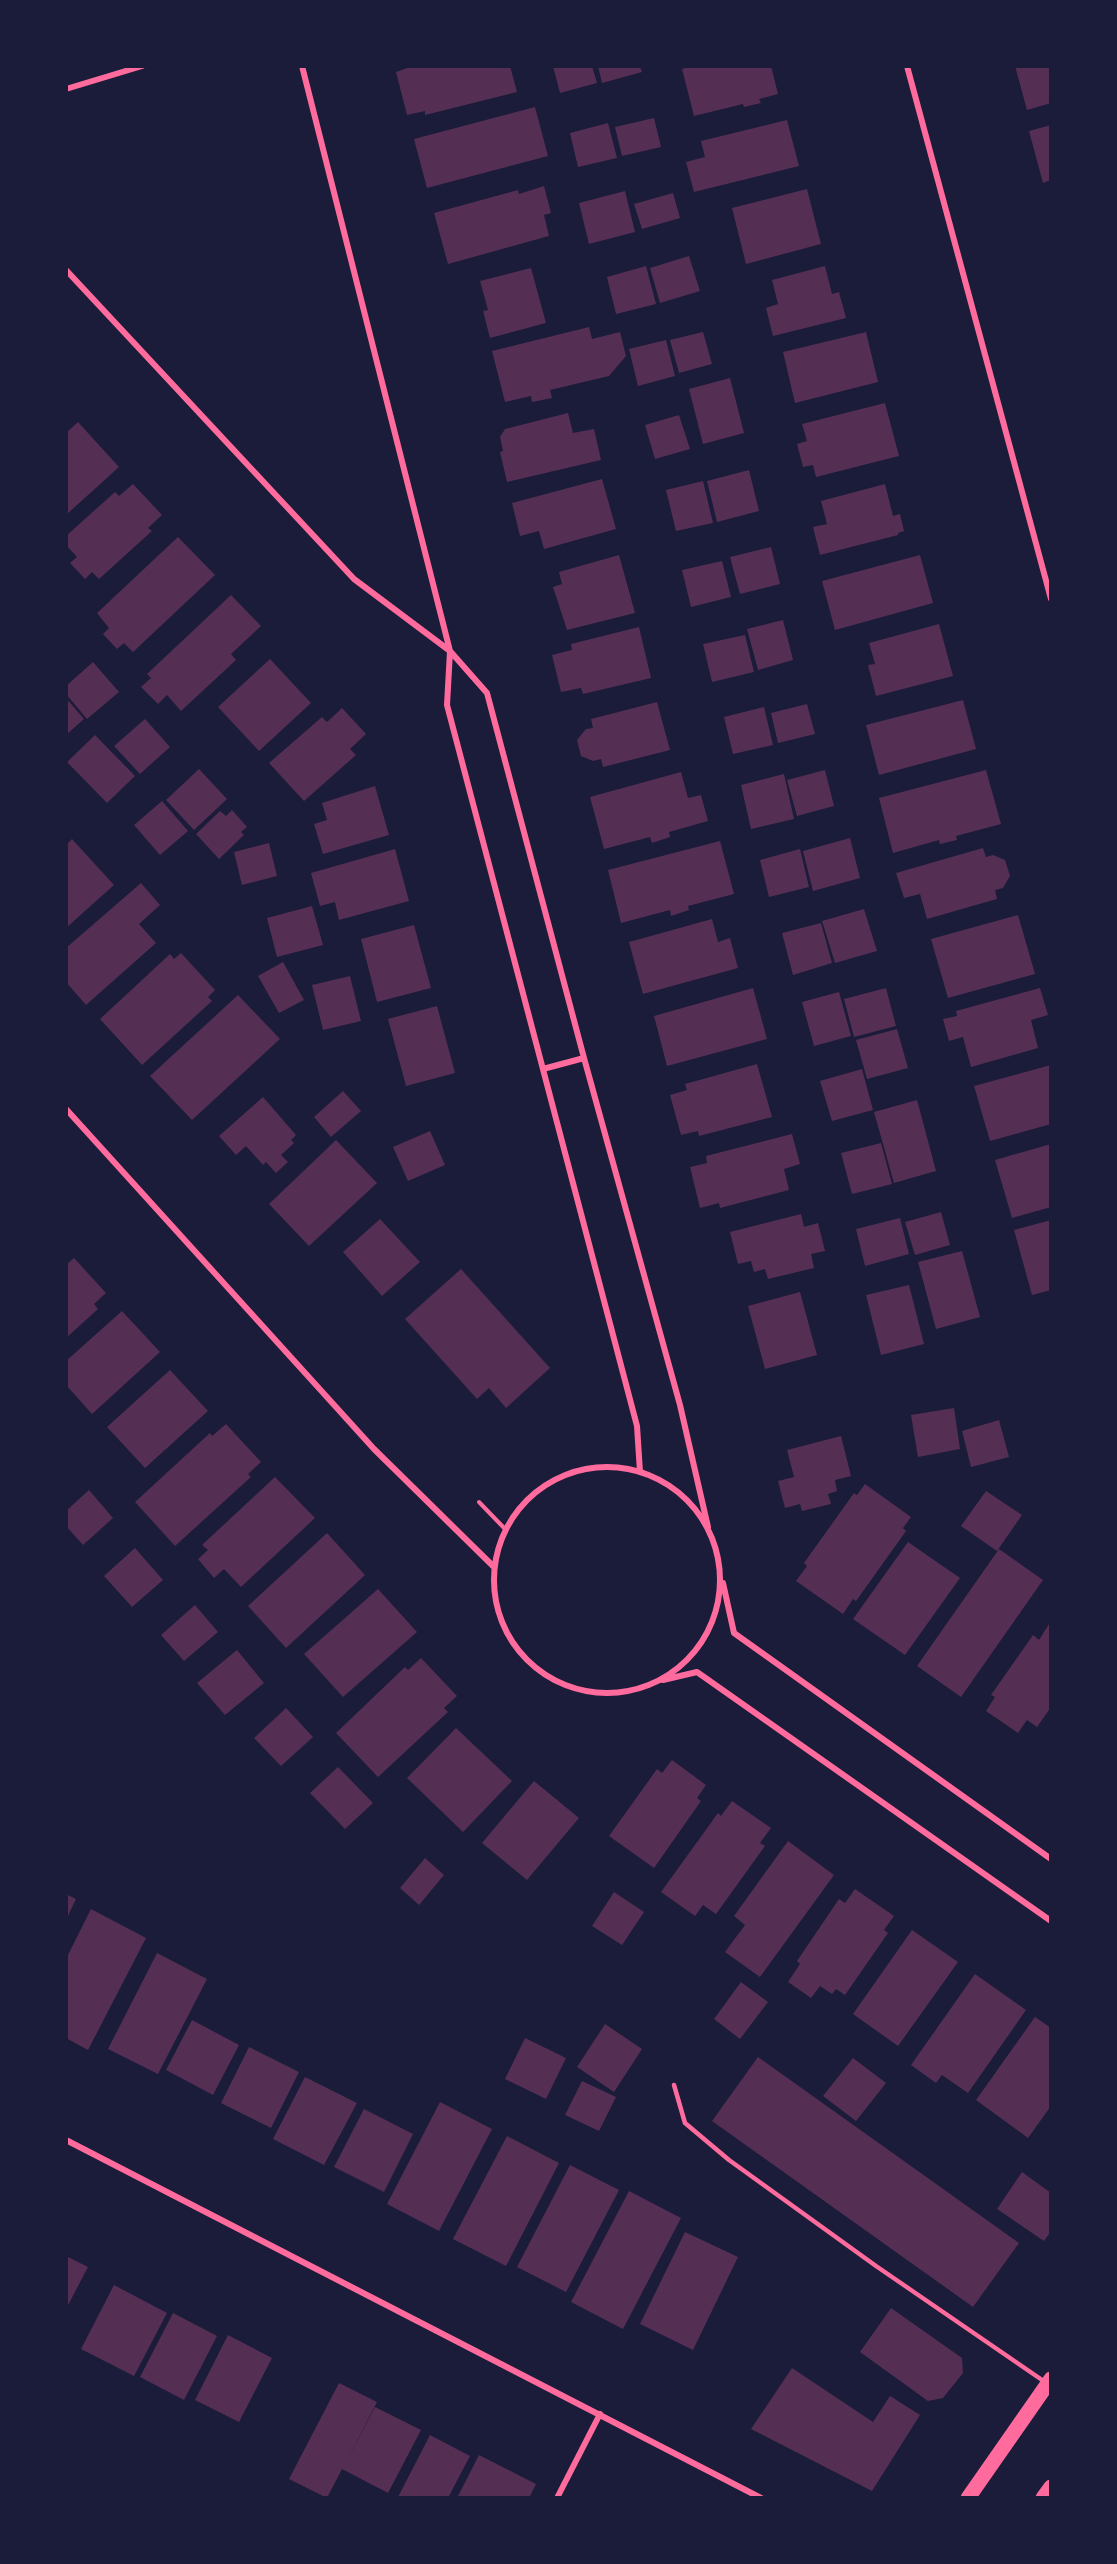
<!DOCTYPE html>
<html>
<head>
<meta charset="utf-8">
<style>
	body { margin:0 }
	#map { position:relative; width:1117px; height:2564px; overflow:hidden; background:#1b1b3a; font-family:Inter,sans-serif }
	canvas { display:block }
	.frame { position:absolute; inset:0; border:68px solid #1b1b3a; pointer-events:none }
</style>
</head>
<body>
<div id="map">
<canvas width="1117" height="2564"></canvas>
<div class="frame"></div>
</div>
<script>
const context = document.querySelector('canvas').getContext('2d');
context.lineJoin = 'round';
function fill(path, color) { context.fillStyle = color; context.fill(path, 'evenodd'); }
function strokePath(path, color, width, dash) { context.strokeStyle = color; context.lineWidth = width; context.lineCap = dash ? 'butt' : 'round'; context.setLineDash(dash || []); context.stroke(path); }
fill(new Path2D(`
	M413,66H510L517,92L425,115V111L407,115L396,72Z
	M553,66H592L597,83L560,93Z
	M598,66H640L642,72L602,83Z
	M694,66H771L778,94L759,99L761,103L744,107L743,104L694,116L682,69Z
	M1015,66H1051V103L1027,110Z
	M535,107L548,156L427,188L414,139Z
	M654,118L661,147L622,156L615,127Z
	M787,120L799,166L694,192L686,162L705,157L701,141Z
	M608,123L617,158L578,167L570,133Z
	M1051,125V180L1043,183L1029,131Z
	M544,186L551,213L544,215L549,236L448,264L434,213L518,190L519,194Z
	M807,189L821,244L746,264L732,208Z
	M625,191L635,232L589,244L579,203Z
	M673,193L680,218L642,229L634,204Z
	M689,256L700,291L660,303L650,268Z
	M646,266L656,304L616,314L607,277Z
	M825,266L832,294L839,292L846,318L773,336L766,308L778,304L772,280Z
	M531,268L546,323L490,338L483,311L488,310L480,281Z
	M589,327L592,339L620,332L626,356L609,376L550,390L552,398L532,402L531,396L505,402L492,351Z
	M703,332L712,364L679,373L670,340Z
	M866,332L878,382L795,403L783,352Z
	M666,340L675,376L638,386L629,349Z
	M730,378L744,433L703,444L689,389Z
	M885,403L899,456L816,477L813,465L803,467L797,444L807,441L802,424Z
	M568,413L573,433L594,429L601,460L507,482L500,452L503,451L500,437L505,429Z
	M679,415L690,449L655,459L645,425Z
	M78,422L119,467L66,515V433Z
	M749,470L759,511L717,522L707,481Z
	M602,479L616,529L544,549L539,531L520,536L512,503Z
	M703,481L713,523L676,531L666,490Z
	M133,484L162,515L148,528L152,531L99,579L92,572L85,579L70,563L77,557L66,545V536L115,492L119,496Z
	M885,484L893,516L900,514L904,531L898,533V535L820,555L813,527L827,524L821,501Z
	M178,537L215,575L133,652L124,643L117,649L103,634L109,628L97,613Z
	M771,547L780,584L740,594L730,557Z
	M619,555L635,613L567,630L553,587L562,584L559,572Z
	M920,555L933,603L835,630L822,581Z
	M722,561L731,597L691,607L682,570Z
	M231,595L261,626L231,654L236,660L181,711L167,695L158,704L141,687L151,678L147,674Z
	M783,620L793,660L758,670L747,629Z
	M939,624L953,676L876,696L868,665L875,664L869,643Z
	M639,627L651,678L583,694L581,688L561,692L552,655L572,650L571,644Z
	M745,635L754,672L712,682L703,644Z
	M270,659L311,703L259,751L218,707Z
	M93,662L119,692L87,719L66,694V686Z
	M66,698L84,719L66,735Z
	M963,700L976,749L879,775L866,725Z
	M657,702L670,750L603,767L601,759L593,761L581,756L577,740L586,729L593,728L591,719Z
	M807,704L815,734L778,743L771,713Z
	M764,707L773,745L733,754L724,717Z
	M342,708L366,734L350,749L356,755L304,801L269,763L322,717L327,722Z
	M145,719L170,747L140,774L114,746Z
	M95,735L135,776L107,803L67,762Z
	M199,769L227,799L194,830L166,800Z
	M825,770L834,806L797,816L787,780Z
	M986,770L1001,824L956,836L957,840L940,844L939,840L893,853L879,798Z
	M681,772L688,798L701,795L708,821L669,832L670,837L652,843L650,837L604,849L590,797Z
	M784,774L794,819L751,829L741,785Z
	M375,786L389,835L323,854L314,824L327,820L322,803Z
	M162,801L188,831L160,855L134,825Z
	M232,810L247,827L241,832L244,835L219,859L196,834L220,811L226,816Z
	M850,838L860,878L813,891L803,851Z
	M72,839L114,885L66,928V845Z
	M720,841L734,894L688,906L689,910L671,916L670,910L621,923L608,870Z
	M269,843L277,876L242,885L234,852Z
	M983,848L986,857L993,855L1005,860L1010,876L1003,888L995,890L997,899L927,919L920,894L904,898L896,873Z
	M395,849L409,901L339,920L335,902L320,906L311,873Z
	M800,849L809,887L769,897L760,860Z
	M141,883L160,905L139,924L156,943L86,1005L66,982V948Z
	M312,906L323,945L277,957L267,918Z
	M864,909L877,951L835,963L822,921Z
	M1018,915L1035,974L948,998L931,939Z
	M712,919L718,942L730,938L738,968L643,994L629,942Z
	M821,923L832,963L793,975L782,933Z
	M414,925L431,988L377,1002L361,939Z
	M181,953L215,990L208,997L212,1001L142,1065L100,1019L170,954L174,959Z
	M283,962L304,1000L279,1013L258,976Z
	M350,976L361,1021L323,1030L312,985Z
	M753,988L767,1039L667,1066L654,1016Z
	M886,988L896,1026L854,1037L844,999Z
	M1040,988L1048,1015L1031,1020L1038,1048L971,1067L963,1037L949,1041L943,1019L957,1016L956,1011Z
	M839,992L851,1036L814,1046L802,1002Z
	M238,995L280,1039L192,1120L150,1076Z
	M437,1006L455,1073L406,1086L388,1019Z
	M897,1029L908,1068L867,1079L856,1040Z
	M757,1064L772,1117L699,1136L698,1131L681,1135L670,1095L687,1090L685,1084Z
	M1051,1065V1124L990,1141L974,1086Z
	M862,1069L873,1110L832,1121L820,1081Z
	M343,1091L361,1111L331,1137L314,1117Z
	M263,1097L296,1135L291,1140L294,1143L281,1155L288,1162L276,1173L266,1162L263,1165L246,1146L236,1155L219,1136Z
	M917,1100L936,1171L894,1183L874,1112Z
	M430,1131L445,1165L408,1181L393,1147Z
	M792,1134L800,1164L784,1169L789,1190L720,1208L719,1203L700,1208L690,1167L707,1163L706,1156Z
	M336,1140L377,1183L309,1246L269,1204Z
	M881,1143L892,1184L852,1194L841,1153Z
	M1051,1144V1207L1012,1218L995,1160Z
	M941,1212L950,1245L915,1255L905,1222Z
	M801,1214L804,1227L818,1223L825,1251L811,1254L814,1268L768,1279L765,1269L754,1272L751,1261L738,1264L730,1232Z
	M900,1218L909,1254L865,1266L856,1229Z
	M380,1219L420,1262L382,1296L343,1252Z
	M1051,1220V1290L1032,1295L1014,1230Z
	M962,1251L980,1317L936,1329L918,1262Z
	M74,1258L106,1293L94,1304L98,1309L66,1338V1265Z
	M461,1269L550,1368L506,1408L489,1388L477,1399L405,1319Z
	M909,1285L924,1344L881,1355L866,1295Z
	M800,1292L817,1355L765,1369L748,1306Z
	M122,1311L160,1352L92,1414L66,1385V1361Z
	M170,1370L208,1411L145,1468L107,1427Z
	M954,1408L960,1449L918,1457L911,1415Z
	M999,1420L1009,1457L971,1467L962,1431Z
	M226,1424L261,1462L248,1474L251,1477L175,1546L135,1502L210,1433L212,1436Z
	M841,1436L851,1476L835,1480L837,1491L828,1494L831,1504L802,1511L800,1504L785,1508L778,1481L794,1477L787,1450Z
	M275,1477L315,1518L241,1587L224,1569L214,1578L198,1559L208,1550L202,1545Z
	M865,1484L911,1517L903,1528L906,1531L856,1601L853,1599L843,1614L796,1581L807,1566L804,1563L854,1493L857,1495Z
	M89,1490L113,1518L83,1545L66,1526V1511Z
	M986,1491L1022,1515L997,1551L961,1526Z
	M327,1533L365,1575L286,1648L248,1606Z
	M908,1542L960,1578L905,1655L853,1619Z
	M135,1548L163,1580L132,1607L104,1576Z
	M999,1549L1043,1580L961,1697L917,1666Z
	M378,1589L417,1632L343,1697L304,1654Z
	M195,1605L218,1632L184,1661L161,1635Z
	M1049,1624L1051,1707L1037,1727L1027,1720L1018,1733L986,1711L995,1697L991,1695L1033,1635L1039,1640Z
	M237,1650L264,1683L225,1715L197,1683Z
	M421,1658L457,1696L444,1708L448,1712L378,1777L336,1733L405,1667L408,1670Z
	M286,1708L313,1737L281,1766L254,1738Z
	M456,1728L512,1781L463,1832L407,1778Z
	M672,1760L706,1785L697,1798L701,1801L654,1868L609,1836L657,1769L662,1773Z
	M338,1767L373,1803L345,1829L310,1793Z
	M534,1781L579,1818L527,1880L482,1843Z
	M732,1801L771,1828L760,1843L765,1846L716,1914L703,1905L695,1916L661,1892L718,1813L721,1816Z
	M788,1841L834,1875L760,1977L725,1952L745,1925L734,1916Z
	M425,1858L444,1875L419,1905L400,1888Z
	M855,1889L894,1916L884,1930L888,1933L845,1995L836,1989L832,1994L820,1986L811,1998L788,1982L800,1964L797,1961L839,1899L845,1903Z
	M614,1892L644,1912L622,1945L592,1926Z
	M66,1894L76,1899L66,1920Z
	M91,1909L146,1938L88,2050L66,2038V1959Z
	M912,1930L958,1962L898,2046L853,2014Z
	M157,1953L207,1979L158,2074L108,2049Z
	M975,1974L1026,2010L968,2093L942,2075L936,2083L911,2065Z
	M741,1982L768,2002L740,2039L714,2019Z
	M1035,2017L1051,2028V2106L1028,2138L976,2100Z
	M192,2020L239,2045L213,2095L166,2070Z
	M605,2024L642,2049L614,2092L577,2067Z
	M525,2038L566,2058L546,2099L505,2079Z
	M249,2047L299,2072L271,2128L221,2103Z
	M758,2057L1019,2243L973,2307L712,2121Z
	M853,2058L886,2083L856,2121L823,2096Z
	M305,2077L357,2103L324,2165L273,2139Z
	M582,2081L616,2097L599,2131L565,2115Z
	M440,2102L492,2129L439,2231L387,2204Z
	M364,2109L413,2134L384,2192L334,2167Z
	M507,2136L559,2163L506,2266L453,2239Z
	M570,2165L619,2190L566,2292L517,2267Z
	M1022,2172L1051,2193V2231L1044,2241L997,2209Z
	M629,2191L681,2218L623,2329L571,2302Z
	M685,2232L738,2257L693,2350L640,2324Z
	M66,2256L88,2267L66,2309Z
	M114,2285L167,2313L134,2376L81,2349Z
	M891,2308L962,2358L963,2373L943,2398L928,2401L860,2352Z
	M173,2313L217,2336L184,2400L140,2377Z
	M228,2335L272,2358L239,2422L195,2400Z
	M792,2368L873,2422L890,2396L920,2415L872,2491L751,2429Z
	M339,2383L377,2402L344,2466L375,2407L421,2430L388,2493L342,2469L327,2498L289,2479Z
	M430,2435L470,2456L448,2498H400L398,2497Z
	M479,2455L536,2484L529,2498H457Z`), '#542f53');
strokePath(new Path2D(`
	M479,1502L506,1530`), '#ff6b9d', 4);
strokePath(new Path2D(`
	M674,2085L685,2123L729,2160L876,2266L1045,2382`), '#ff6b9d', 4.5);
strokePath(new Path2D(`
	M302,66L450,651L447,705L637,1426L640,1472
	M907,66L1051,599
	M66,89L142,66
	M66,270L354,579L450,651L487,693L584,1058L680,1405L708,1527
	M543,1069L584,1058
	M66,1109L374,1449L494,1567
	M494 1580a113 113 0 1 1 226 0a113 113 0 1 1-226 0Z
	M723,1583L734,1633L1051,1859
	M663,1680L697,1672L1051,1921
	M66,2140L761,2498
	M557,2498L600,2414`), '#ff6b9d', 6);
strokePath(new Path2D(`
	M968,2498L1051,2379
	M1043,2498L1051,2487`), '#ff6b9d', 15);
</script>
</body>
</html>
